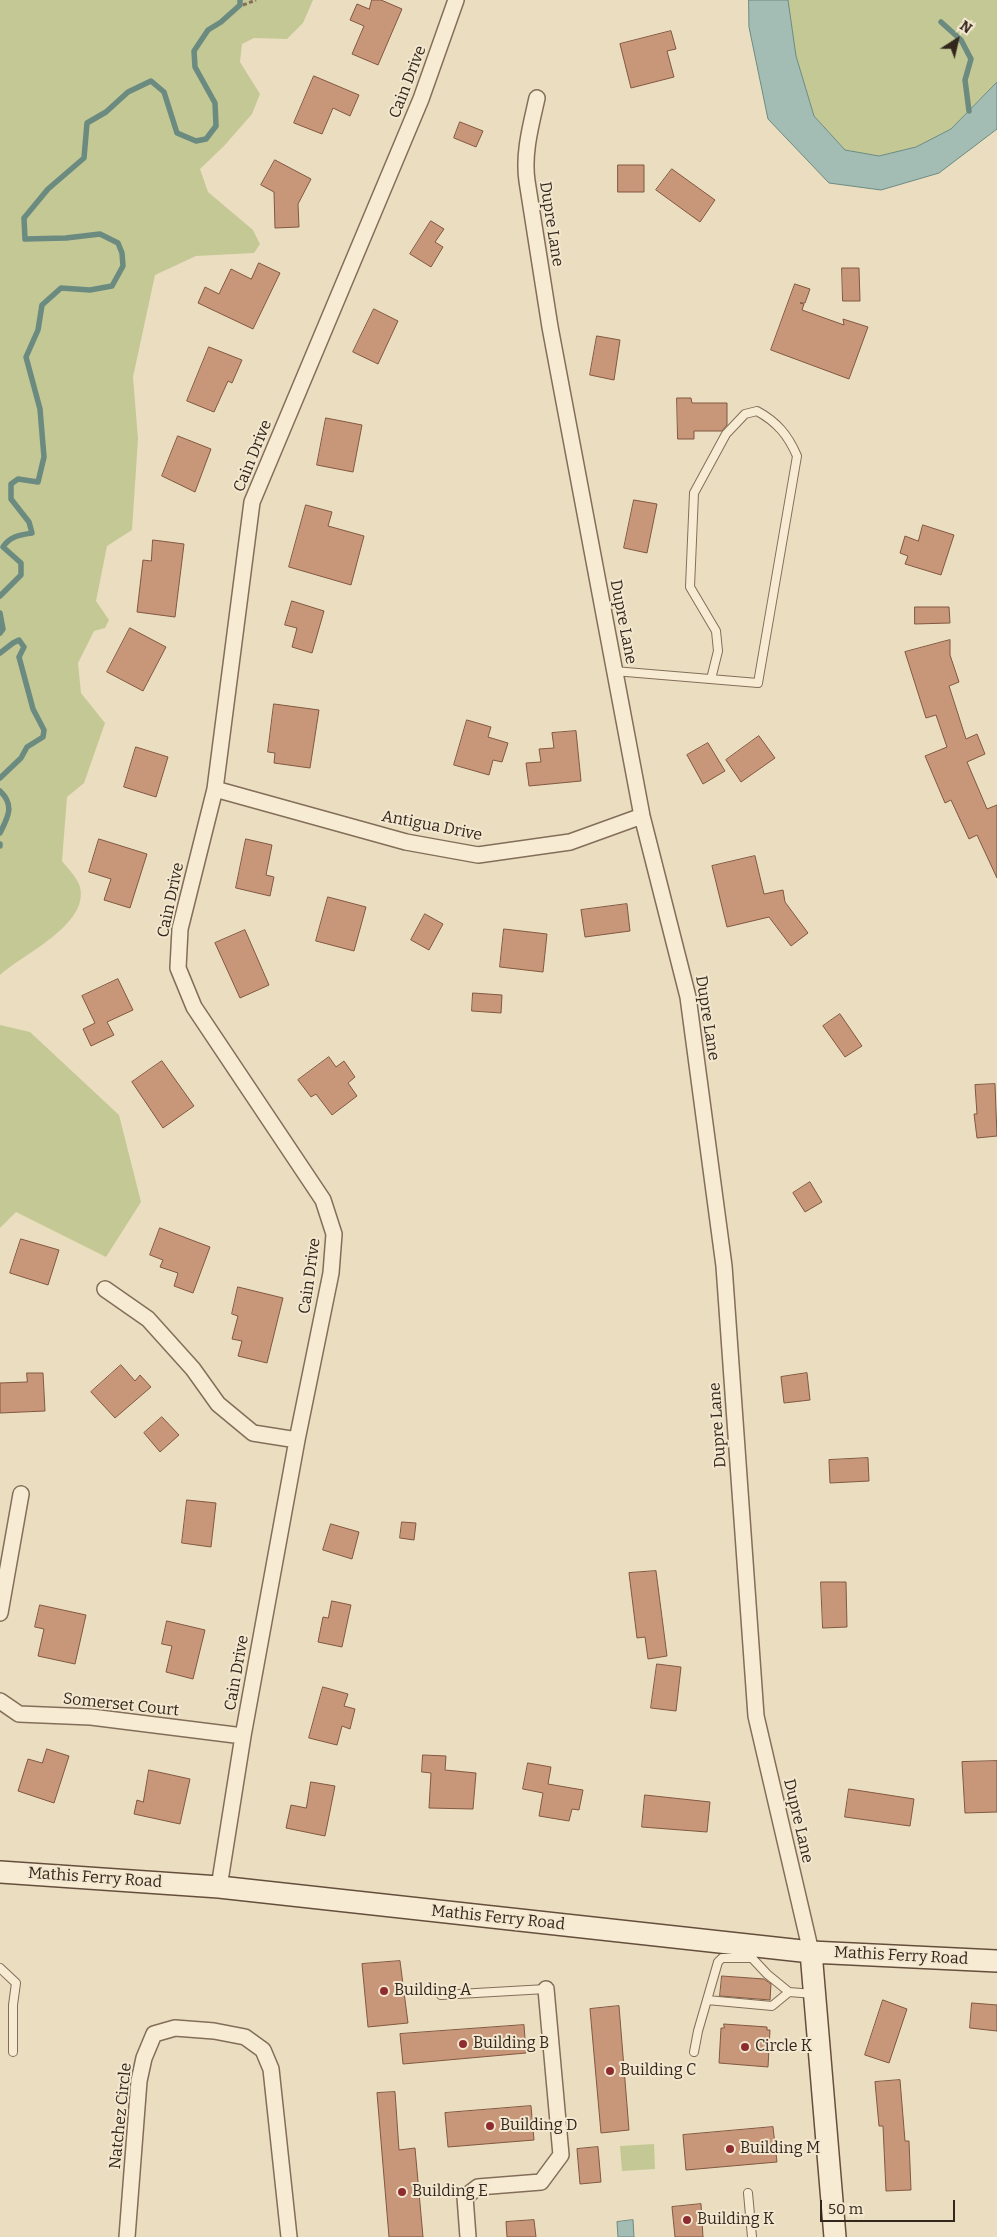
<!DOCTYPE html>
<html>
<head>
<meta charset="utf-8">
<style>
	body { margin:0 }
	#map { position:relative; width:997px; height:2237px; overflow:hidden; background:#ebddc0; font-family:Bitter,serif }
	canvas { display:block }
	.north { position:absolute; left:932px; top:15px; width:50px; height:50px; -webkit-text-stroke:4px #f3e7cf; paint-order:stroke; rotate:35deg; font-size:14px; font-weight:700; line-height:20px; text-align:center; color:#33271d }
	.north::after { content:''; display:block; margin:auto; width:18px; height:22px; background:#33271d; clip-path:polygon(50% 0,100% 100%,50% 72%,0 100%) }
	.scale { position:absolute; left:820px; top:2200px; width:135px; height:22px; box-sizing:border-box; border:2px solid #33271d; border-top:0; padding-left:6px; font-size:15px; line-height:18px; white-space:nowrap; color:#33271d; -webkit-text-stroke:4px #f3e7cf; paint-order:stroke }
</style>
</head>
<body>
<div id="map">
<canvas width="997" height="2237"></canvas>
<div class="north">N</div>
<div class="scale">50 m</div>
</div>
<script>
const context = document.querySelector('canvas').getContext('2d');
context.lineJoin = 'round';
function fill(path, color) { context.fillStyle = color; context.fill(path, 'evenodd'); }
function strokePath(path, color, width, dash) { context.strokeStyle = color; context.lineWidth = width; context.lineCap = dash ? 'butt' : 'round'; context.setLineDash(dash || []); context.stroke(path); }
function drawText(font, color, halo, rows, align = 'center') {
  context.font = font + ' Bitter,serif'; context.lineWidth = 4; context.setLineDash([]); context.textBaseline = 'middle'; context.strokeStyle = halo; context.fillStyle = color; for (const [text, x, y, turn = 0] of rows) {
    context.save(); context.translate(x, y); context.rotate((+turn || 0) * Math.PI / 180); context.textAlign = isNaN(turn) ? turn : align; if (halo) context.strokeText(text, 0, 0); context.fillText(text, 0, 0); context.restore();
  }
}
fill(new Path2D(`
	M0,0H313L303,23L287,39L254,38L242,44L240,62L260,94L252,114L224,146L200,169L208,192L253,230L260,244L254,253L196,256L155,275L133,377L138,439L132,530L107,546L96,601L109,620L105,628L94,631L78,663L81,693L105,723L84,783L67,797L62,861C68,869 77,877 80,887C89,925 23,954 0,975Z
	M788,0H997V82L951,129L916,147L879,156L845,150L814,116L796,56Z
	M0,1025L30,1032L119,1115L141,1202L106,1257L16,1212L0,1228Z
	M654,2144L655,2169L622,2171L620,2146Z`), '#c4c895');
const water = new Path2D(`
	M749,0H788L796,56L814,116L845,150L879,156L916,147L951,129L997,82V129L939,173L881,190L829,183L768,119L749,27Z
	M633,2220L634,2237H618L617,2222Z`);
fill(water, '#a3bdb5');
strokePath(water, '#6b8b81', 1);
strokePath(new Path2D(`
	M941,22L961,40L971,59L965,80L969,111
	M0,596L21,575V563L3,547C10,536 20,535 32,533L29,522L11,499V484L18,479L38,482L44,457L40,409L26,357L38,330L42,305L61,288L90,290L112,286L123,266L122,253L118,243L100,234L66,238L25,239L24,218L48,189L84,158L87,123L106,112L128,92L151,81L164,92L177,133L196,141L206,139L216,126L215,103L195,67L194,51L208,30L221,22L240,5V0
	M0,613L3,629L0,633
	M0,653L13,643L19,640L24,647L19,657L33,709L44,730L43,737L27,747L21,758L0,778
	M0,791C15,805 8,817 0,833
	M0,844V846`), '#6b8b81', 5.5);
const building = new Path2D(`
	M372,0H381L402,9L378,65L352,54L364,26L350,20L357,4L369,9Z
	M671,31L676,49L667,51L674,77L631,88L620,44Z
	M314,76L359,95L350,116L333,108L322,134L294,123Z
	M460,122L483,131L476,147L454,138Z
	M275,160L311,179L298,204L299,227L275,228L274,192L261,185Z
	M618,165H644V192H618Z
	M672,169L715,200L700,222L656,190Z
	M431,221L444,229L435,242L443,247L431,267L410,254Z
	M259,263L280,273L253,329L198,303L205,287L219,294L231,269L251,279Z
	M842,268H859L860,301H843Z
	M795,284L810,289L805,303H800L804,304L802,310L844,325L843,319L868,327L849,379L771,350Z
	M374,309L398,321L378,364L353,352Z
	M597,336L620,340L614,380L590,375Z
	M209,347L242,360L232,383L228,381L214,412L187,401Z
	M677,398H691L692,403H727V425L722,431H694V439H678Z
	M326,418L362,425L353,472L317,465Z
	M178,436L211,449L195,492L162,476Z
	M634,500L657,504L647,553L624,548Z
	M306,505L332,512L328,526L364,536L351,585L289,567Z
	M923,525L954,535L941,575L905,564L908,556L900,553L905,536L918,541Z
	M153,540L184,544L175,617L137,612L143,560L151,561Z
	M292,601L324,611L312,653L292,647L297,628L285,625Z
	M915,607H949L950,623L915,624Z
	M130,628L166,647L143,691L107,672Z
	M950,640V655L959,682L949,686L966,739L977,734L985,754L967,762L987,809L997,805V878L977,835L969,839L951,800L945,803L925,756L947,747L936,715L926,718L905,652Z
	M274,704L319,710L310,768L274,763L275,753L268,752Z
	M467,720L491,727L488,737L508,743L502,762L493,760L489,775L454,765Z
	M576,731L581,781L529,786L526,763L541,762L539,749L554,748L552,733Z
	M759,736L775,758L741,782L726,760Z
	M708,743L725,771L703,784L687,755Z
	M136,747L168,757L156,797L124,787Z
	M99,839L147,854L130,908L104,900L111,879L89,872Z
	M246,839L272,845L266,875L274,877L270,896L236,888Z
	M755,856L764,894L783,890L785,902L808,933L791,946L769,917L727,927L712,866Z
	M328,897L366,907L354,951L316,941Z
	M627,904L630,931L585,937L581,910Z
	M425,914L443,924L429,950L411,940Z
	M504,929L547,934L543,972L500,967Z
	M245,930L269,985L240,998L215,943Z
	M118,979L133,1010L107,1022L114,1035L91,1046L83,1029L95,1023L82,996Z
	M473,993L502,995L501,1013L472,1011Z
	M840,1014L862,1046L845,1057L823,1026Z
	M329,1057L336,1067L344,1061L355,1077L348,1083L357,1096L332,1115L316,1094L311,1097L298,1080Z
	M162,1061L194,1106L163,1128L132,1082Z
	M995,1084L997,1136L977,1138L974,1114H977L975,1085Z
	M810,1182L822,1202L805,1212L793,1193Z
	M160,1228L210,1247L193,1293L174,1286L178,1273L160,1267L163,1260L150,1255Z
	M21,1239L59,1250L48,1285L10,1273Z
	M238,1287L283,1298L267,1363L238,1356L242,1341L232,1339L238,1316L232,1314Z
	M121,1365L135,1381L140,1375L151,1387L115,1418L91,1392Z
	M27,1373H43L45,1411L0,1413V1383L27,1382Z
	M807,1373L810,1400L784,1403L781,1377Z
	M162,1417L179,1435L160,1452L144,1433Z
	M868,1458L869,1481L830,1483L829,1460Z
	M187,1500L216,1503L211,1547L182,1543Z
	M402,1522L416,1523L414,1540L400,1538Z
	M331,1524L359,1532L352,1559L323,1550Z
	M656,1571L667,1656L648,1659L645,1637L637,1638L629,1573Z
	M821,1582H846L847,1627L823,1628Z
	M332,1601L351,1605L342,1647L318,1642L323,1617L328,1618Z
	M40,1605L86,1615L75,1664L38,1656L44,1629L35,1627Z
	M167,1621L205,1630L193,1679L166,1672L172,1646L162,1644Z
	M657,1664L681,1667L676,1711L651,1708Z
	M323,1687L348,1694L344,1706L355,1709L350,1729L342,1726L337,1745L309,1738Z
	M47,1749L69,1756L54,1803L18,1791L28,1759L42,1763Z
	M423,1755L446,1756L445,1770L476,1773L473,1809L429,1808L431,1773L422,1772Z
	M997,1761V1812L965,1813L962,1762Z
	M528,1763L551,1767L548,1784L583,1790L579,1810L572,1809L569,1821L539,1816L543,1793L523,1789Z
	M149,1770L190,1779L180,1824L134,1814L137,1800L143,1802Z
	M311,1782L335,1786L325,1836L286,1828L291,1805L306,1808Z
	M849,1789L914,1799L910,1826L845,1817Z
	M645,1795L710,1802L707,1832L642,1827Z
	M400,1961L408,2023L368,2027L362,1964Z
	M722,1976L764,1979L771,1984L770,2000L720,1996Z
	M883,2000L907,2009L889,2063L865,2055Z
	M972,2003L997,2005V2031L970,2028Z
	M619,2006L629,2130L601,2133L590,2009Z
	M724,2024L767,2027V2030H770L768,2067L719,2063L721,2028H724Z
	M524,2025L526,2053L403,2064L400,2034Z
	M900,2080L905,2141H909L911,2190L886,2191L883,2126H879L875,2082Z
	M395,2092L399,2150L415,2148L423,2237H389L377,2093Z
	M531,2106L534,2140L448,2147L445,2113Z
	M773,2127L777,2162L686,2170L683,2135Z
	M598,2147L601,2182L580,2184L577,2149Z
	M701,2204L703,2237H675L672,2207Z
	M534,2220L536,2237H507L506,2222Z`);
fill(building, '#c89678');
strokePath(building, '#815840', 1);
const lane = new Path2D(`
	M614,671L758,683L797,456C788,435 777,422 757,411L745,414L726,434L694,493L690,587L716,631L718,651L711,679
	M753,1955L752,1958L767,1974L789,1992L814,1994
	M0,1968L16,1983L13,2005V2052
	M441,1995L546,1989
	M707,2000L772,2006L789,1992
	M694,2052L698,2031L718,1962L722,1958H752
	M748,2193L752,2237`);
const street = new Path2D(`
	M537,98C531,125 523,153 527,181L550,327L642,816L688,997L724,1266L756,1716L811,1952
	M215,789L406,842L478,855L570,842L642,816
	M105,1289L148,1319L193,1369L218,1404L253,1433L297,1440
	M0,1613L21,1494
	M0,1701L19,1714L91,1717L243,1736
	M219,1887L243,1736L297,1440L331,1273L334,1234L323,1200L194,1007L178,968L180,929L215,789L252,502L421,99L456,0
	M127,2237L139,2081L144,2058L154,2034L175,2028L214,2031L245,2037L263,2050L271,2069L289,2237
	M468,2237L465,2197L478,2187L541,2182L561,2155L546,1989`);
const secondary = new Path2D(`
	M0,1872L219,1887L811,1952L997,1961
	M811,1952L835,2237`);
strokePath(lane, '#836e59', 10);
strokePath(street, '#836e59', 18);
strokePath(secondary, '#654f3c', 24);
strokePath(new Path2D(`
	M243,5L256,0`), '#836e59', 3, [4, 2.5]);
strokePath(lane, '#f7ebd3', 8);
strokePath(street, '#f7ebd3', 15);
strokePath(secondary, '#f7ebd3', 21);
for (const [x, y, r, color] of [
	[384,1991,5,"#8f2c30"],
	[463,2044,5,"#8f2c30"],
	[745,2047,5,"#8f2c30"],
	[610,2071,5,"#8f2c30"],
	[490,2126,5,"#8f2c30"],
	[730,2149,5,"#8f2c30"],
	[402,2192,5,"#8f2c30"],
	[687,2220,5,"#8f2c30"]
]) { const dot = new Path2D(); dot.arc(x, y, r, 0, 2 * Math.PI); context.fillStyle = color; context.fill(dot); strokePath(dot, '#f3e7cf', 2); }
drawText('16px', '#33271d', '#f3e7cf', [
	["Cain Drive",408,82,-69],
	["Dupre Lane",551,224,81],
	["Cain Drive",253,456,-68],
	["Dupre Lane",623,622,79],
	["Antigua Drive",432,826,11],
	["Cain Drive",171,900,-78],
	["Dupre Lane",707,1018,81],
	["Cain Drive",310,1276,-82],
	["Dupre Lane",718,1425,-94],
	["Cain Drive",237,1673,-80],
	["Somerset Court",121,1705,6],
	["Dupre Lane",798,1821,77],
	["Mathis Ferry Road",95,1878,4],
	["Mathis Ferry Road",498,1918,6],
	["Mathis Ferry Road",901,1956,3],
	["Natchez Circle",121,2116,-84]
]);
drawText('16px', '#33271d', '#f3e7cf', [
	["Building A",394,1991],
	["Building B",473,2044],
	["Circle K",755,2047],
	["Building C",620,2071],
	["Building D",500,2126],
	["Building M",740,2149],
	["Building E",412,2192],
	["Building K",697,2220]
], 'left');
</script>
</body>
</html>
